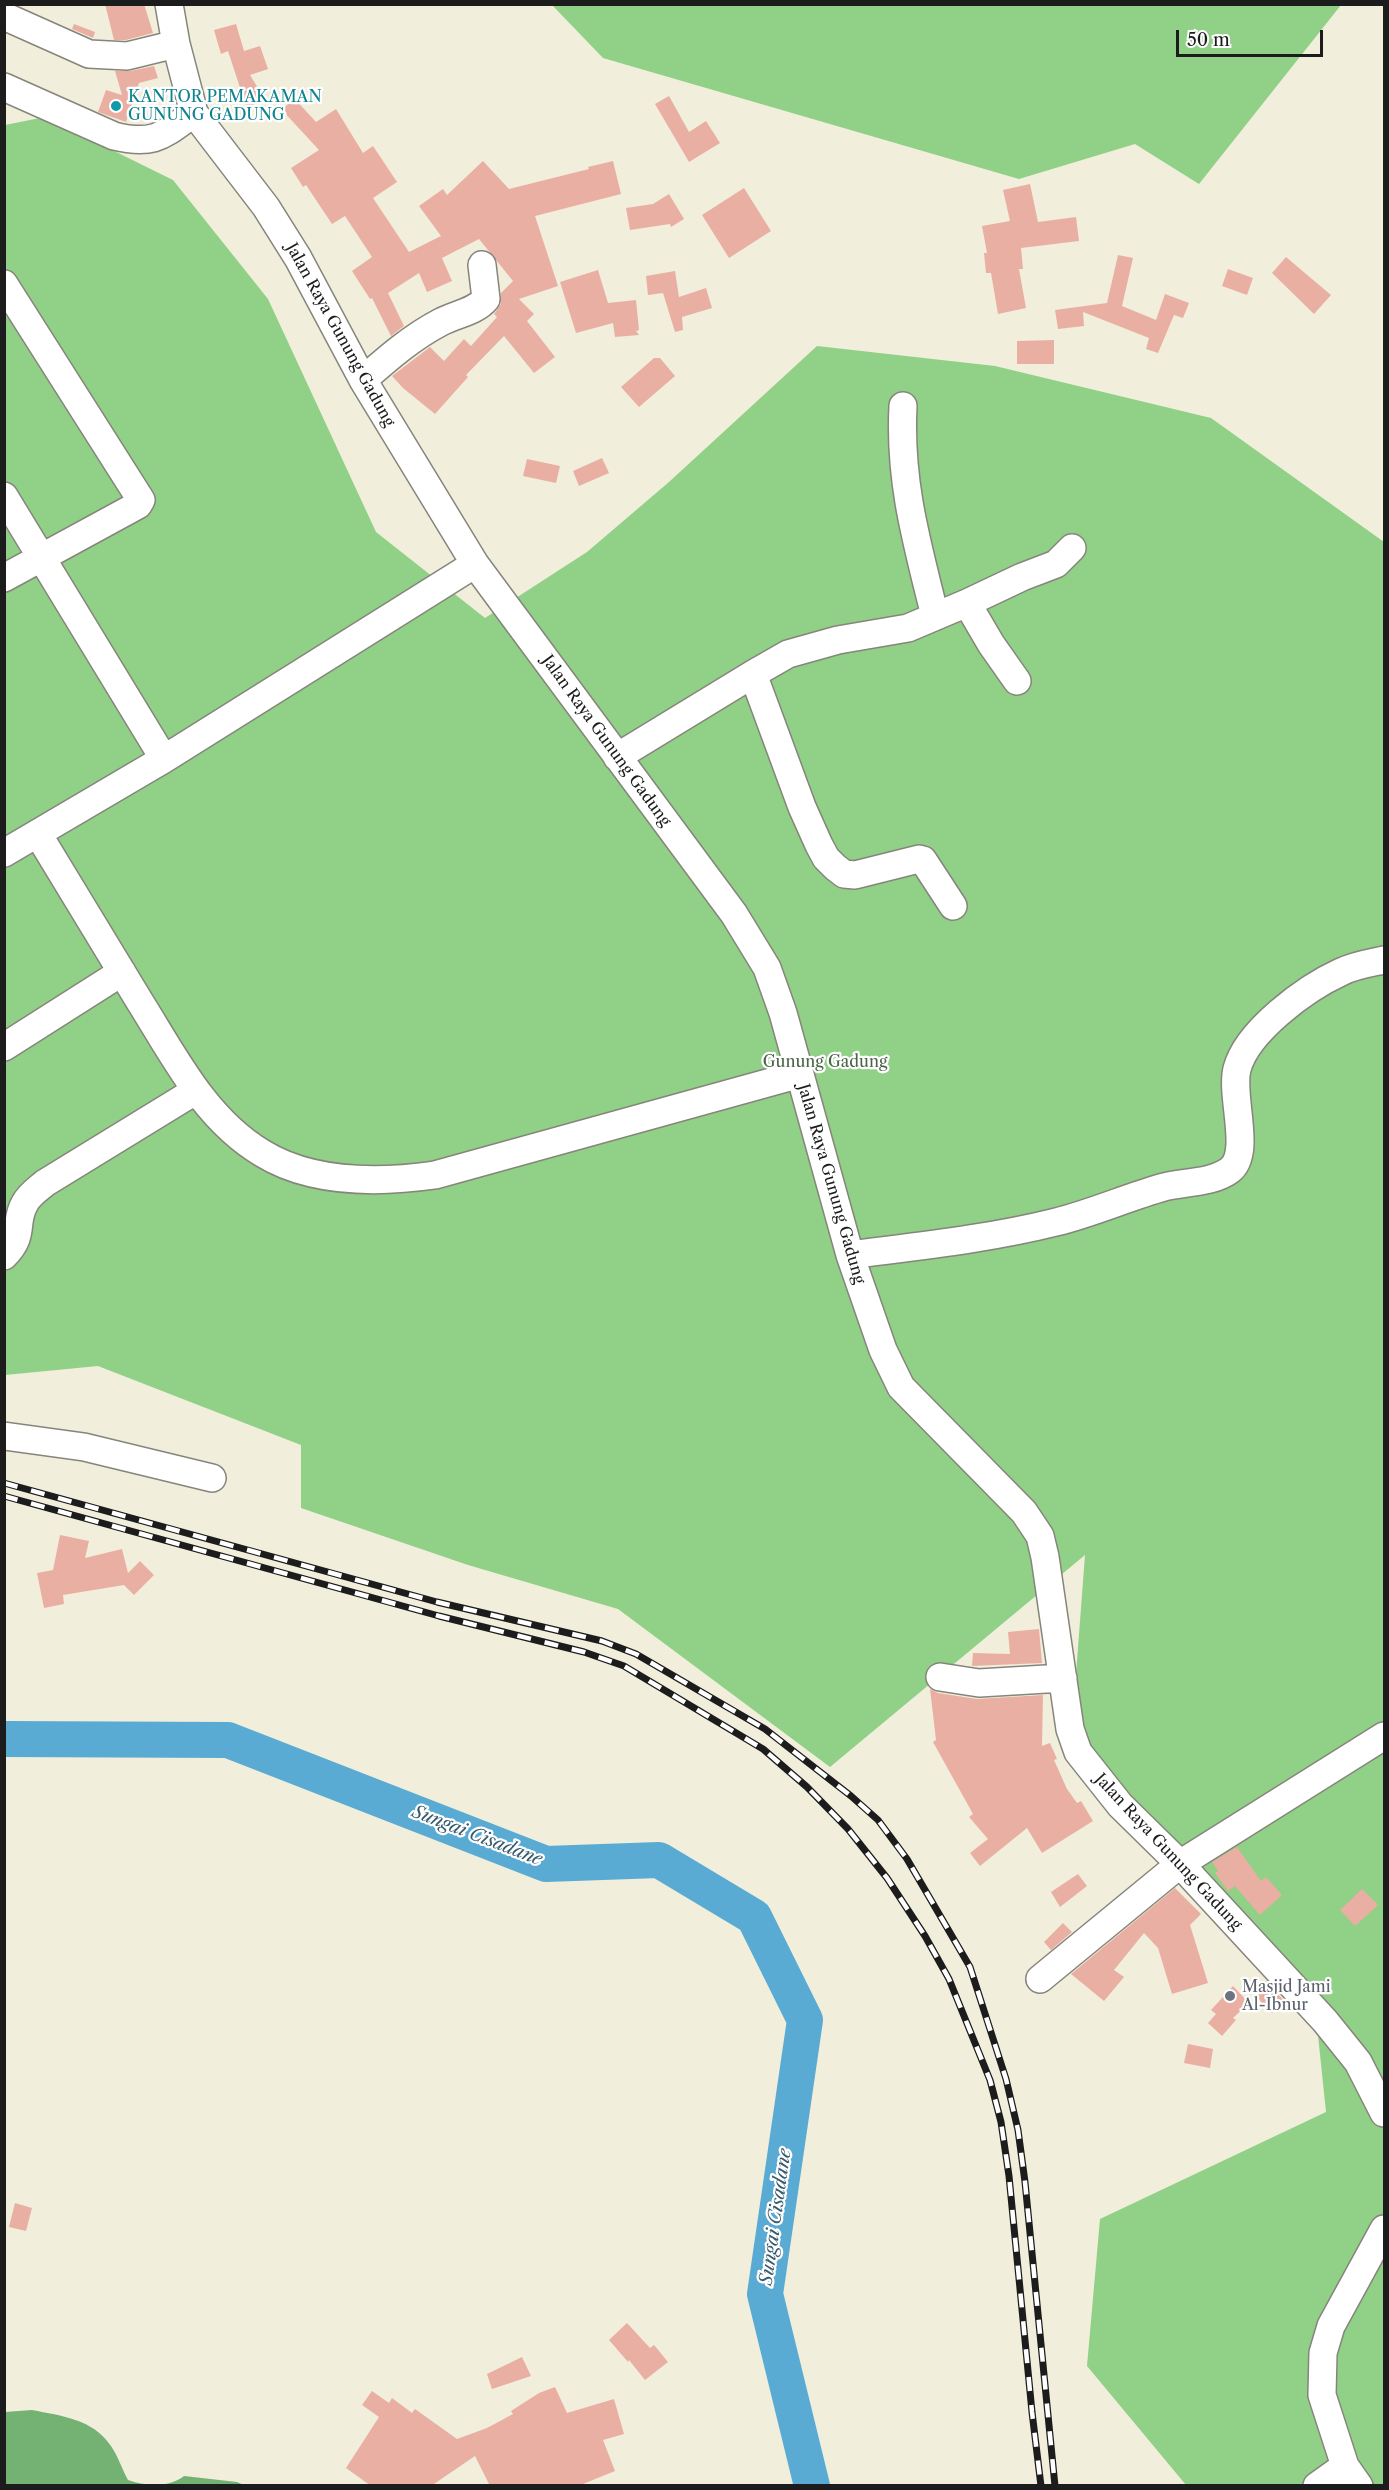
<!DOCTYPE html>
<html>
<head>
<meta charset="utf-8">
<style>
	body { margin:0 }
	#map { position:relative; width:1389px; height:2490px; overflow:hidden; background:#f1eedb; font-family:"Libre Caslon Text",serif }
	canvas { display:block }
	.frame { position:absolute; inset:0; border:6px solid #1c1c1c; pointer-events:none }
	.scale { position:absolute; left:1176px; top:30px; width:147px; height:27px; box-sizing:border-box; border:3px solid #1c1c1c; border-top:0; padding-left:8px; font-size:18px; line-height:21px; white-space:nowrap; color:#1c1c1c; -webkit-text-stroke:4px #fff; paint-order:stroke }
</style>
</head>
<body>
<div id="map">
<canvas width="1389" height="2490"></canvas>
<div class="frame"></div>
<div class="scale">50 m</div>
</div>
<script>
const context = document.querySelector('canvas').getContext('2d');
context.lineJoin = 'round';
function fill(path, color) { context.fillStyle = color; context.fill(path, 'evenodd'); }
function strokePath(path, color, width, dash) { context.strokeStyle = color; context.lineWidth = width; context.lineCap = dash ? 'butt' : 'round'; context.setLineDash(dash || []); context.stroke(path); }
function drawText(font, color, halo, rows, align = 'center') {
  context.font = font + ' "Libre Caslon Text",serif'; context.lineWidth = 4.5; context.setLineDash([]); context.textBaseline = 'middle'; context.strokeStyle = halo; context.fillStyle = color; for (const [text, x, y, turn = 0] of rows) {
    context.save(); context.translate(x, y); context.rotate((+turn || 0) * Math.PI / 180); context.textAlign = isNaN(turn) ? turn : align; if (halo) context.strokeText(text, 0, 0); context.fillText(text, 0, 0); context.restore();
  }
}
fill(new Path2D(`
	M552,5H1341L1199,184L1135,144L1019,179L603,58Z
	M45,117L173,180L268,299L376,532L485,618L587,552L669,482L817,346L995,366L1211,418L1384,542V2485H1186L1087,2366L1100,2219L1326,2112L1316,2016L1180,1864L1072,1727L1085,1555L830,1767L618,1609L468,1565L301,1508V1445L98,1366L5,1375V125Z`), '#90d087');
fill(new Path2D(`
	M32,2410C62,2416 93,2419 111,2446C118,2456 122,2469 128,2480C145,2486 169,2488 184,2476L237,2482L244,2485H5V2412Z`), '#74b274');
strokePath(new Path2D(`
	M4,1739L228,1740L546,1864L659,1860L754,1917L805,2020L765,2294L812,2486`), '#59abd4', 36);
fill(new Path2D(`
	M105,4H144L153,33L126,40H114Z
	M74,24L95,32L93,38L72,29Z
	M236,24L244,51L260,46L268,69L250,75L264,98L247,109L228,51L221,54L214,30Z
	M154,66L158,78L139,83L126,122L98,112L106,90L122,95L115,71H130Z
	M669,96L689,132L706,121L720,143L689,162L655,104Z
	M294,98L316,122L336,109L363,153L373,146L397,182L373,198L409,252L441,236L419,206L443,189L447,195L483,161L509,189L589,169L588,167L613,161L621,194L535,216L558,286L519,299L534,314L527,321L555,357L534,373L504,336L466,375L468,377L435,414L403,388L392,376L430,347L444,361L464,339L471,346L497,317L494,314L501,304V293L513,281L479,239L442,258L452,281L427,292L419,273L388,293L404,326L391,336L372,298L370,299L352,271L372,257L345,216L332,224L306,185L303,187L291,168L319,150L282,110Z
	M1030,184L1038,222L1076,217L1079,241L1021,248L1023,269H1019L1026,308L998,314L991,273H986L984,253H987L982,226L1010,221L1003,190Z
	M744,188L771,231L729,258L702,215Z
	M669,194L684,219L671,227L670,224L630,230L626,208L653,204Z
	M1118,255L1133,258L1122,306L1156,320L1165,294L1189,303L1183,318L1174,315L1158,353L1146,349L1149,338L1083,312L1084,326L1058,329L1055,310L1107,303Z
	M1286,257L1331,295L1314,314L1272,273Z
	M1228,269L1253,278L1247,295L1222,286Z
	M598,270L608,303L636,300L639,330L636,331L639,335L615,337L613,323L576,333L560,282Z
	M675,271L679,297L706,288L712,308L682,317L683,330L675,332L663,293L648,295L646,276Z
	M1054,340V364H1017V341Z
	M654,358H660L675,376L639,407L621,387Z
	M602,458L609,473L579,486L573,471Z
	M527,459L560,466L556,483L523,476Z
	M60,1535L89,1541L85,1558L122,1549L128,1573L140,1561L154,1575L134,1595L124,1585L63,1595L64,1604L44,1608L37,1573L53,1570Z
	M1039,1629L1042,1663L972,1666L973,1653L1010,1654L1008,1632Z
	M930,1689L938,1693L977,1699L1043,1695L1042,1746L1050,1743L1057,1759L1054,1760L1067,1789L1077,1803L1081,1801L1093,1821L1042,1853L1027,1828L980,1866L970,1853L988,1839L969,1817L973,1814L933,1742L936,1740Z
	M1237,1847L1261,1881L1266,1877L1282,1895L1260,1915L1235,1886L1228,1891L1215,1873L1218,1871L1212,1862Z
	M1078,1874L1087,1886L1060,1907L1051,1892Z
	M1175,1888L1201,1914L1190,1925L1208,1983L1172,1994L1158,1948L1144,1933L1114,1970L1124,1977L1104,2001L1071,1974Z
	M1362,1889L1378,1905L1355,1926L1340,1910Z
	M1063,1923L1072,1932L1051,1950L1044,1942Z
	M1266,1981L1285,2002L1272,2013L1253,1993Z
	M1233,1986L1249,2003L1233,2018L1236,2020L1222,2036L1208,2023L1216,2014L1211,2010Z
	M1188,2044L1213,2049L1210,2068L1184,2063Z
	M15,2203L32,2208L26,2231L9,2227Z
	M627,2323L650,2348L654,2345L668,2362L645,2380L629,2360L628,2362L609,2340Z
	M522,2357L531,2376L492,2389L487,2374Z
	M555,2387L567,2413L614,2399L624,2434L603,2440L615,2471L578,2486H490L475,2456L431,2486H371L346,2468L379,2417L362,2405L372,2391L389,2403L392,2398L412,2413L415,2409L457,2439L487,2428L513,2414L511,2411L539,2393Z`), '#eaafa3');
const minor = new Path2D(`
	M169,4L176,44L194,113L266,207L298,258L363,380L475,564L734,914L767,968L783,1013L850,1255L883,1350L901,1387L1024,1512L1040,1536L1045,1557L1070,1729L1078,1752L1120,1805L1180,1864L1325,2021L1358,2062L1384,2113
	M4,16L89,54L127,56L176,44
	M4,87L114,136C155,146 163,135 194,113
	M4,284L141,500L138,505L4,578
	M363,380C387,359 412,337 441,322C456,314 475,312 486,299L482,265
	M903,406C899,482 917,543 935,616
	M4,496L164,759
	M967,603L1022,577L1056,564L1072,548
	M753,674L802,807L819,845L826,858L835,867L844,874L855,875L919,859L923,860L953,906
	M617,757L753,674L788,654L838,640L908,628L967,603L991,644L1017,681
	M38,834C72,890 106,946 140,1002C174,1056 205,1119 262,1153C312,1184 378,1183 435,1175L800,1074
	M4,853L164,759L475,564
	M4,1047L122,972
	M850,1255C919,1246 988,1239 1056,1222C1093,1213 1128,1197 1164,1187C1184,1182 1213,1183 1230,1170C1252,1153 1230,1096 1237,1069C1247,1031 1306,988 1341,972C1355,965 1370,963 1384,960
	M4,1256C26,1234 13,1223 25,1203C29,1195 38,1189 45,1183L195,1091
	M4,1436L84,1447L212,1478
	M940,1677L979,1683L1063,1678
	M1040,1979L1180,1864L1384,1736
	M1317,2486L1345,2466
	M1359,2486L1345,2466L1322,2395L1323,2353L1331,2326L1384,2229`);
strokePath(minor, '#86857c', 30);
strokePath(minor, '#fff', 27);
const rail = new Path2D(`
	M4,1483L437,1602L602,1641L636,1654L765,1729L851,1796L878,1820L907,1859L970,1967L1006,2079L1018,2130L1025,2182L1055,2486
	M4,1496L439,1616L584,1652L624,1666L763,1749L807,1787L848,1829L887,1878L925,1936L949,1979L990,2080L1001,2122L1009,2176L1032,2412L1041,2486`);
strokePath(rail, '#1c1c1c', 7);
strokePath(rail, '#fff', 4.5, [14]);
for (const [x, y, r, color] of [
	[116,106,6,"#0f9aa8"],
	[1230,1996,6,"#6b7280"]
]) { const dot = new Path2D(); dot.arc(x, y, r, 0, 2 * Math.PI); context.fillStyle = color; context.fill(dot); strokePath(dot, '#fff', 2); }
drawText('16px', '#0d838f', '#fff', [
	["KANTOR PEMAKAMAN",128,97],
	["GUNUNG GADUNG",128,115]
], 'left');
drawText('16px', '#1c1c1c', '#fff', [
	["Jalan Raya Gunung Gadung",340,335,61],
	["Jalan Raya Gunung Gadung",606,741,54],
	["Jalan Raya Gunung Gadung",831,1184,74],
	["Jalan Raya Gunung Gadung",1168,1852,47]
]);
drawText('16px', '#4a6447', '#fff', [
	["Gunung Gadung",825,1062]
]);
drawText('16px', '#5b616d', '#fff', [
	["Masjid Jami",1242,1987],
	["Al-Ibnur",1242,2005]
], 'left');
drawText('italic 18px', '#375c6f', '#fff', [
	["Sungai Cisadane",477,1836,21],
	["Sungai Cisadane",776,2217,-82]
]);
</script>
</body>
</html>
